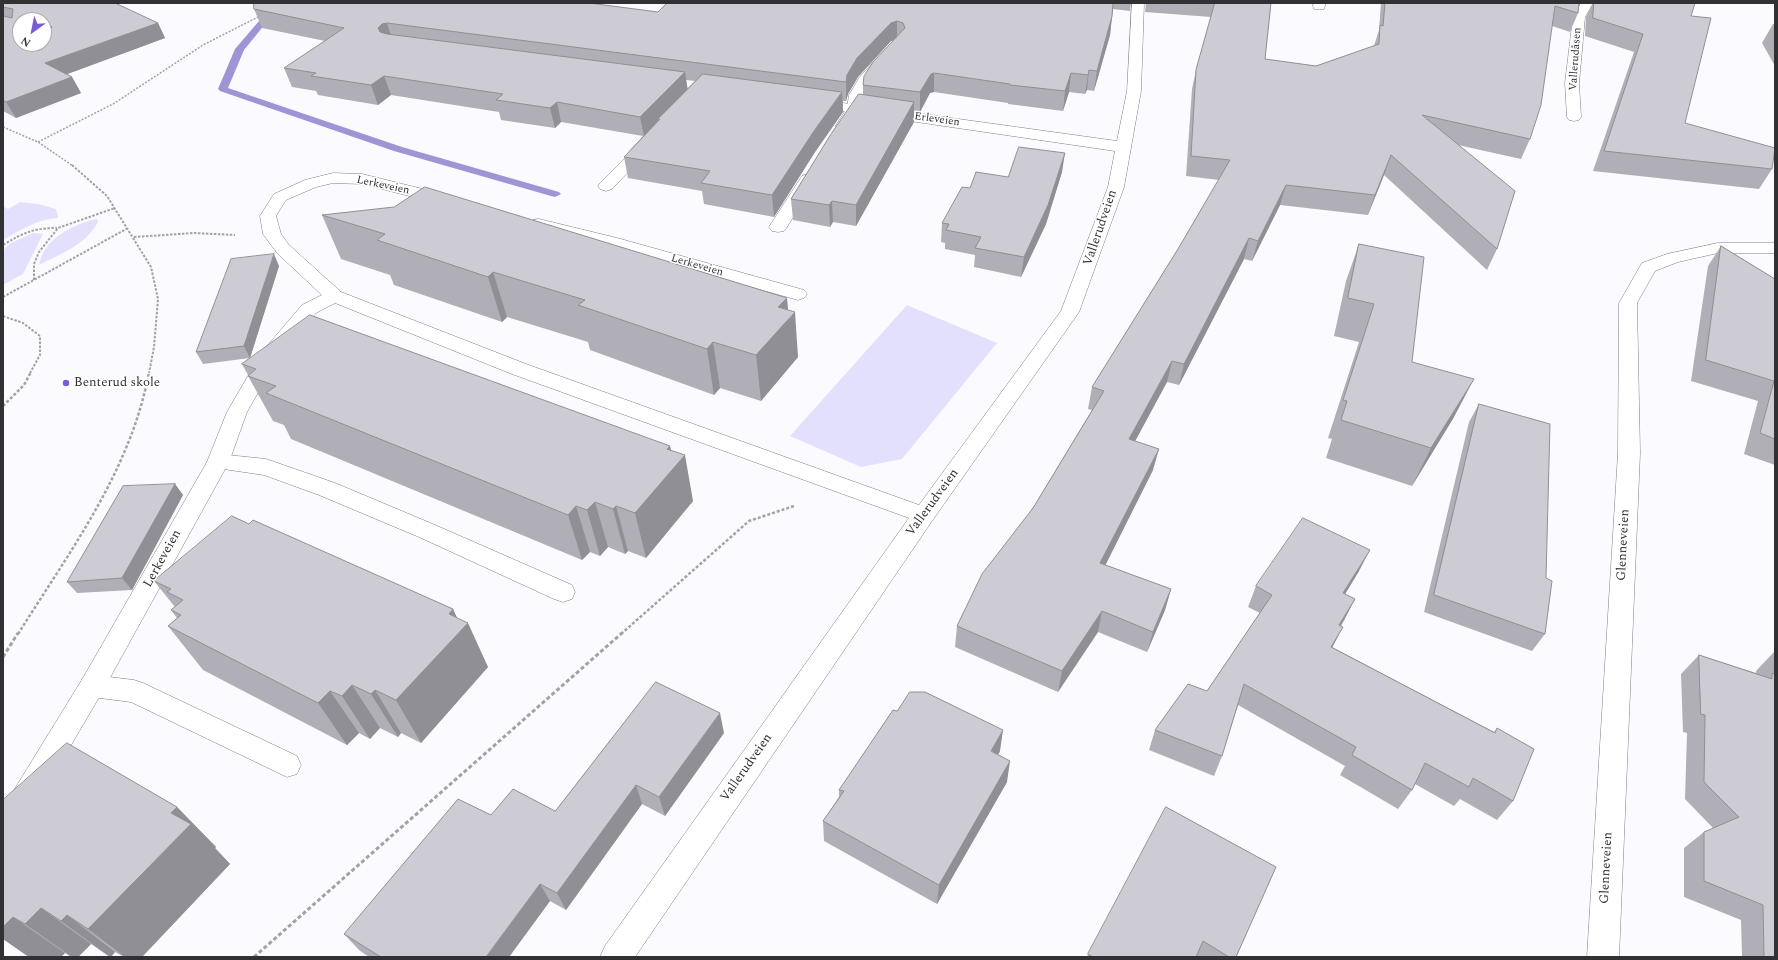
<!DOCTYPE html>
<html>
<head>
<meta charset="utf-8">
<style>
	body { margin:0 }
	#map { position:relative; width:1778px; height:960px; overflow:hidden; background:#fbfbff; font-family:Spectral,serif }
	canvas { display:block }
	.frame { position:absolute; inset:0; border:4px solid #313134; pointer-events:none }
	.north { position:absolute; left:12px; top:12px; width:40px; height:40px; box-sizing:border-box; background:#fff; border:1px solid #adadae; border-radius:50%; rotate:213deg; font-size:11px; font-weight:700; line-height:16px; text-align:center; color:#313134 }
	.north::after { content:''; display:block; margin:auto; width:14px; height:18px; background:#795cd6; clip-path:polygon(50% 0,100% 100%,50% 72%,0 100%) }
</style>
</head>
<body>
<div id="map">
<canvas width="1778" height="960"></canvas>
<div class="frame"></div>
<div class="north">N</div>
</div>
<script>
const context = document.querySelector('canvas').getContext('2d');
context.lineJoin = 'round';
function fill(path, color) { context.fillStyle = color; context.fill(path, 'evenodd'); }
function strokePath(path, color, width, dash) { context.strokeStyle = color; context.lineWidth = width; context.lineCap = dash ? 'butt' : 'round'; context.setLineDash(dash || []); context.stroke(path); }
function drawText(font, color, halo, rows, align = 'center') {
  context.font = font + ' Spectral,serif'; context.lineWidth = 3; context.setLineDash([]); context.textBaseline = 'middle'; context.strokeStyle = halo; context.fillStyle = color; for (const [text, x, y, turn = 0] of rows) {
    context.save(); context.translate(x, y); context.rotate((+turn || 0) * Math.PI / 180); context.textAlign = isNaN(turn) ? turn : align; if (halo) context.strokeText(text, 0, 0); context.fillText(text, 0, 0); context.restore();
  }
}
fill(new Path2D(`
	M20,202L38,204L56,209L58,218C37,219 21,230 3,240V206L8,209Z
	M97,219L98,222C86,245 60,254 39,265C43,239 73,224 97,219Z
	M33,233L43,234L23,274L3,285V250L11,243Z
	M907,305L997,343L902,459L861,467L790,436Z`), '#e3e0fe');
fill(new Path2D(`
	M262,20L266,23L244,50L228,88L402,147L559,192L561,194L555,197L551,196L394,151L220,91L218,89L235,49L259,21Z`), '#9e95d5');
const lane = new Path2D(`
	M882,57L887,58L889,61L872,80L863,95L861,108L848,130L843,132L838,130L835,127L847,108L849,95L859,78L877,58Z
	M646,140L651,142L654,145L651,148L612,189L606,191L600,189L598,186L600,183L641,142Z
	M808,174L814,176L816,179L787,227L784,231L778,232L772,231L769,227L800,179L802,176Z
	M218,454L266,459L335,483L435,525L572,585L575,592L572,599L563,602L554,599L419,537L319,495L264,475L210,467L207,462L210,457Z
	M92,675L134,680L143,683L297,756L301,765L297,774L287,777L131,702L92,697L83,694L79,686L83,678Z`);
const street = new Path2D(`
	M1132,3H1144L1141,91L1124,187L1079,312L932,521L635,957H600L605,946L909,518L512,374L335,303L316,313L277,359L247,412L229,462L101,694L13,844L3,848V808L83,678L207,462L227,412L262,352L302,305L322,295L277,253L263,234L260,216L274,194L305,180L333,173L362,174L451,196L453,200L451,204L445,205L362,184L333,183L316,187L286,200L276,216L281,234L289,245L341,292L526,364L919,505L1061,311L1108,187L1115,151L814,107L809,106L807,103L809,100L814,99L1117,141L1127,91Z
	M1314,3H1326L1324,9H1314L1313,6Z
	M1581,3H1593L1585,17L1579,83L1581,117L1579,120L1574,121L1569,120L1567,117L1565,83L1573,17Z
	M539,219L617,238L804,290L807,294L804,298L798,300L605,246L533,228L530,224L533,220Z
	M1718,243H1775V253H1718L1678,262L1655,271L1637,303L1640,453L1619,957H1587L1618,453L1619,303L1642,263L1667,254Z`);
strokePath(lane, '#7d7d85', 1);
strokePath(street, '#7d7d85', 1);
strokePath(new Path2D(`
	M3,127L38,142L73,166
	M38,142L113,104L203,45L260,16`), '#a2a2a6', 1.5, [2, 1.5]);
strokePath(new Path2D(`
	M72,165L107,196L151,267L158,299L154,347L149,373
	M134,237L194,233L235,235
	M3,245C23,233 33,228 57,228
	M34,280V264L39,252L58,228L115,208
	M3,297L128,228
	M3,316L23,323L40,336V355L30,373`), '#a2a2a6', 2, [2.5, 1.5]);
strokePath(new Path2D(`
	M3,406L24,385L31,372
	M18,634C70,551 131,470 149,372
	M621,634L749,521L794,506`), '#a2a2a6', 2.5, [3, 2]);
strokePath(new Path2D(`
	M3,657L18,633
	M254,957L622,633`), '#a2a2a6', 3, [4, 2.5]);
fill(lane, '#fff');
fill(street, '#fff');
fill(new Path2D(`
	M3,3L158,23L165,38L67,74L72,77L81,93L16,118L3,111ZM20,20H44V31L46,32L20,44Z
	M667,3H1131L1130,11L1113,9L1110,35L1094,91L1087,90L1085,94L1069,92L1063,111L1008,104V103L934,92L930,93L920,112L914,111V122L856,226L833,222L830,227L793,220L791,199L863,94V85L893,40L891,41L858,77L848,94L846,101H843V112L815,152L774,217L704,204L702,191L628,178L624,157L643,136L561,122L555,128L501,120L499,112L391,95L378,105L318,95L316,91L292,87L284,68L325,41L262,28L254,9L658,12ZM686,80L695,81L687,89Z
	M1146,3H1271L1265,59L1316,66L1374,46L1379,30L1381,3H1580L1579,5L1578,13L1570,32L1552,26L1530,139L1521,159L1458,145L1497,249L1487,270L1384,175L1368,215L1280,205L1252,261L1244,259L1179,385L1167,382L1135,441L1153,470L1105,565L1171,589L1165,610L1147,652L1098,632L1058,692L955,647L957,626L1033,508L1092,410L1088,409L1092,387L1178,249L1219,180L1186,176L1192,89L1196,70L1211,17L1145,12Z
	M1593,3H1695L1691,16L1685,123L1772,169L1759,189L1593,171L1634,52L1585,36L1586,17Z
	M1773,24H1775V66L1762,43Z
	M1062,172L1046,224L1021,277L974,267L975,255L945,249V243L941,242L942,223L1008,177Z
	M322,215L788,310L798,357L761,401L720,388L714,395L590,350L588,342L507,317L502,322L394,285L390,275L341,259Z
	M1359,244L1412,362L1454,417L1412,486L1326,458L1332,439L1328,438L1359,342L1334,336L1346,281Z
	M1721,246L1775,279V465L1744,454L1758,401L1691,381L1708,266Z
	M279,266L250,358L670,446L671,450L693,501L646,558L628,551L625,554L608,547L600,556L590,552L582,560L291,439L284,425L273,421L248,376V375L242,364L250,358L203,364L196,352Z
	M1479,404L1545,634L1532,651L1424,612L1469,422Z
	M175,484L183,495L132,590L77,593L67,582Z
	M249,524L453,609L457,618L488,667L421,743L401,733L398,737L380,728L370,739L359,733L347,745L203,670L168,626L177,618L171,610L175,607L154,581Z
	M1359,571L1345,594L1355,599L1341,626L1332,647L1494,732L1497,728L1513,801L1497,820L1460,799L1454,806L1415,784L1412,790L1398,809L1340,775L1345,766L1238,705L1222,756L1214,776L1149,750L1155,730L1207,691L1260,613L1248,607L1256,586Z
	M1774,652L1775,653V957H1742L1741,920L1684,897V848L1704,832L1713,828L1685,799L1687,733L1683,732L1681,674L1699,655L1756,673V671Z
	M724,733L665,816L642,804L566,910L550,901L509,957H369L359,950L344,934L491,815L555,811Z
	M1000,751L998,755L1007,782L937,904L824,841L823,821L839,797V790Z
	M3,800L177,807L216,847L215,848L230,864L142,957H124L115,952L111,957H110L91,944L78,957H71L65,953L61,957H29L3,939Z
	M1276,867L1236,957H1087L1088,954Z`), '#b0afb7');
fill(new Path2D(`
	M1112,16L1110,35L1094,91L1097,71Z
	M897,21V40L891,41L858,77L848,94L846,101V82L847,75L857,58L891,23Z
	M158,23L165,38L54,79L45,63Z
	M387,23L393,42L385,46L378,28L382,24Z
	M1089,70L1087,90L1085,94L1088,75Z
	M685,72L688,91L658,119L659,121L644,136L640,117Z
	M934,73V92L930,93L920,112V92L931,74Z
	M1071,73L1069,92L1063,111L1065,91Z
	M384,76L391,95L378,105L371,85Z
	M72,77L81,93L16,118L6,102Z
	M842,92L843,112L815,152L774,217L772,195L814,131Z
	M557,102L561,122L555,128L550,108Z
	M914,102V122L856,226V205Z
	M1065,153L1062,172L1046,224L1021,277L1024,257Z
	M1391,155L1384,175L1368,215L1375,195Z
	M1286,185L1280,205L1252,261L1258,241Z
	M832,201L833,222L830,227L829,205Z
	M1249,238L1244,259L1179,385L1184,364Z
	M274,254L279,266L250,358L244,346Z
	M493,272L507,317L502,322L488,277Z
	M787,298L789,319L795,312L798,357L761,401L756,355L778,307Z
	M713,342L720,388L714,395L707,349Z
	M1172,361L1167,382L1125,460L1129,439Z
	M1474,379L1454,417L1412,486L1431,448Z
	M670,446L674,467L685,455L693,501L646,558L635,513L667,449Z
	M1159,449L1153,470L1096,584L1100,563Z
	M175,484L183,495L132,590L122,578Z
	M595,502L608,547L600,556L587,510Z
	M576,506L590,552L582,560L568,515Z
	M616,506L628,551L625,554L613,509Z
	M1370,550L1359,571L1333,614L1343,593Z
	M1171,589L1165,610L1147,652L1153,632Z
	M1355,599L1344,620L1329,645L1339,625Z
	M453,609L462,629L468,623L488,667L421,743L396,700L449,614Z
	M1102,611L1098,632L1058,692L1062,671Z
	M1343,627L1332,648L1331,647Z
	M352,685L380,728L370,739L342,696Z
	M375,690L401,733L398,737L371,694Z
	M330,691L359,733L347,745L318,703Z
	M720,713L724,733L665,816L659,797Z
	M1003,730L1000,751L988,772L991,751Z
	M1010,761L1007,782L937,904L939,885Z
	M636,785L642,804L566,910L557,893Z
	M177,807L216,847L215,848L230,864L142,957H125L88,929L171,813Z
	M540,884L550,901L509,957H486Z
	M41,908L91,944L78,957H72L25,924Z
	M67,915L115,952L111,957H110L61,921Z
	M13,917L65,953L61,957H29L3,939V927Z`), '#908f95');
const building = new Path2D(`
	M3,3H115L158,23L45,63L72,77L6,102L3,100V16L12,18L13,9L3,7ZM35,16L42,18L52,27L49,31L44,32V44H20V20H35Z
	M254,3H589L658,12L667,3H1113L1112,16L1097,71L1089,70L1088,75L1071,73L1065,91L1010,85V84L934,73L931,74L920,92L863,85L864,76L873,62L905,28L903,23L897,21L891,23L857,58L847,75L846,82L387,23L382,24L378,28L380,32L387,34L685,72L640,117L557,102L550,108L496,100L503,94L384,76L371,85L311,76L316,73L284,68L344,28L254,9Z
	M1215,3H1271L1265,59L1316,66L1379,44L1380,25L1383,26L1385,3H1579L1578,13L1555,6L1541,105L1530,139L1422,115L1515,191L1497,249L1391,155L1375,195L1286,185L1258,241L1249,238L1184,364L1172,361L1129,439L1159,449L1100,563L1171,589L1153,632L1102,611L1062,671L957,626L982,574L1033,508L1104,391L1092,387L1178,249L1230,160L1191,156L1196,70Z
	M1594,3H1695L1691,16L1711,18L1685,123L1775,148L1772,169L1604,151L1643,34L1593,18Z
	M703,74L842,92L814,131L772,195L701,183L710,171L624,157L660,119H658Z
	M859,94L914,102L856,205L832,201L829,205L791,199L831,134Z
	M1019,147L1065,153L1048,205L1024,257L975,248L981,237L946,230L949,224L942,223L962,187L970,188L976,172L1008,177Z
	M425,187L787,298L778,307L795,312L756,355L713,342L707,349L578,305L585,300L493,272L488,277L377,240L385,234L322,215L394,207Z
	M1359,244L1424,257L1412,362L1474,379L1431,448L1341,420L1347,401L1343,400L1374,304L1348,298Z
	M1721,246L1775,279V439L1760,433L1774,381L1706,360Z
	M274,254L244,346L196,352L231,259Z
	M310,315L670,446L667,449L685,455L635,513L616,506L613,509L595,502L587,510L576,506L568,515L266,393L276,386L248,376L256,369L242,364Z
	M1479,404L1550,424L1546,578L1552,581L1545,634L1434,595Z
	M175,484L122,578L67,582L123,486Z
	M232,516L249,524L253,520L453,609L449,614L468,623L396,700L375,690L371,694L352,685L342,696L330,691L318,703L168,626L181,615L171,610L183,600L167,592L171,589L154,581Z
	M1303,518L1370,550L1343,593L1355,599L1339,625L1343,627L1331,647L1495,733L1497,728L1534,749L1513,801L1473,778L1469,787L1425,763L1412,790L1352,755L1356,747L1244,684L1222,756L1155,730L1188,684L1207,691L1272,595L1256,586Z
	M1699,655L1772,679V673L1775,675V957H1764L1763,905L1704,881V832L1739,817L1704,782L1705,715L1701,714Z
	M656,682L720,713L659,797L636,785L557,893L540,884L486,957H381L344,934L458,799L491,815L513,789L555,811Z
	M910,692H925L1003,730L991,751L1010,761L939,885L823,821L844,791L839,790L893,710L897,711Z
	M67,743L177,807L171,813L191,824L88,929L67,915L61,921L41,908L25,924L13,917L3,927V800Z
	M1166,807L1276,867L1236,957H1229L1203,941L1196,957H1093L1088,954Z`);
fill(building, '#cdccd5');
strokePath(building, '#908f95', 1);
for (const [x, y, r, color] of [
	[66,383,4,"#795cd6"]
]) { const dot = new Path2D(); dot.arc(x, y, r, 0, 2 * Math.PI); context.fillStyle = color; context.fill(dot); strokePath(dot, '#fff', 1.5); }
drawText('11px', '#313134', '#fff', [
	["Vallerudåsen",1576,59,-86],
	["Erleveien",937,120,8],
	["Lerkeveien",383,186,12],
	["Lerkeveien",697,266,16]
]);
drawText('13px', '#313134', '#fff', [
	["Vallerudveien",1101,228,-71],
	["Vallerudveien",933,503,-54],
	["Glenneveien",1624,545,-87],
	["Lerkeveien",163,559,-61],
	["Vallerudveien",747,768,-55],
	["Glenneveien",1607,868,-87]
]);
drawText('13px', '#313134', '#fff', [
	["Benterud skole",74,383]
], 'left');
</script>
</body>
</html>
